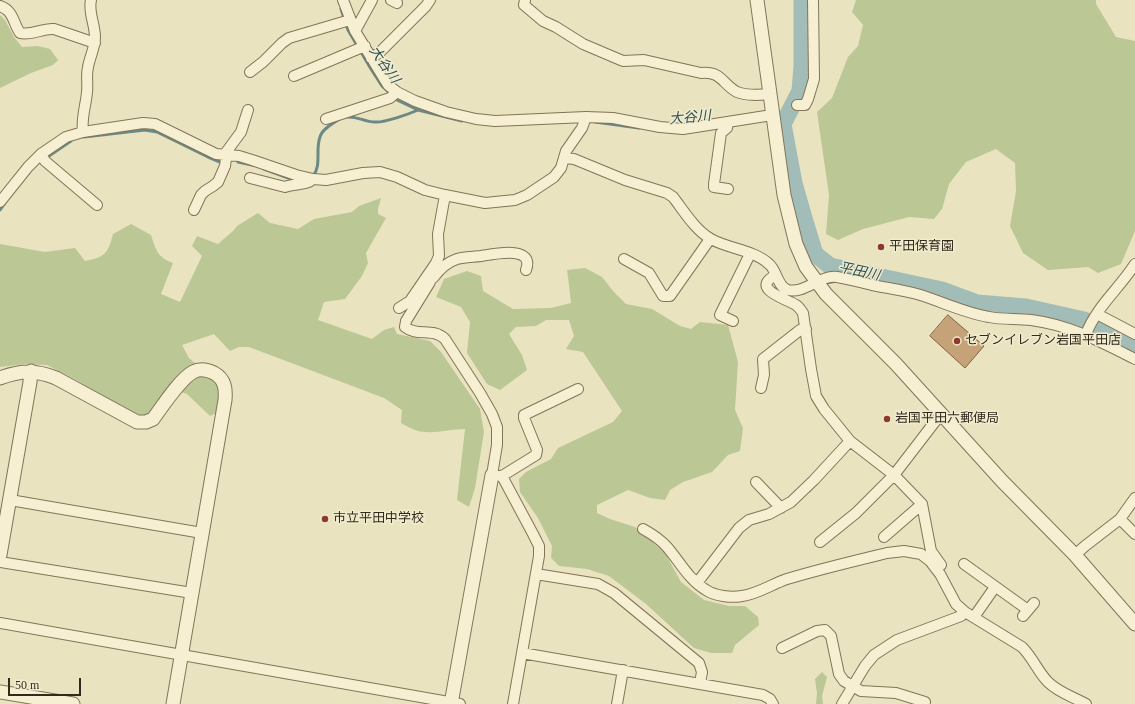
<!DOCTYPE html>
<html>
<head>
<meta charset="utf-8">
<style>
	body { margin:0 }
	#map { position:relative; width:1135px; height:704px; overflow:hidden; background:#eae3c0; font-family:"Times New Roman",serif }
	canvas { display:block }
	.scale { position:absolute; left:8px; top:678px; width:73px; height:18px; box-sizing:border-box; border:2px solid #322a1d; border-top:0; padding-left:5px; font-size:12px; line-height:14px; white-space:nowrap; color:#322a1d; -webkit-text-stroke:3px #f2eccf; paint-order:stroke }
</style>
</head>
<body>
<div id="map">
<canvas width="1135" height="704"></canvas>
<div class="scale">50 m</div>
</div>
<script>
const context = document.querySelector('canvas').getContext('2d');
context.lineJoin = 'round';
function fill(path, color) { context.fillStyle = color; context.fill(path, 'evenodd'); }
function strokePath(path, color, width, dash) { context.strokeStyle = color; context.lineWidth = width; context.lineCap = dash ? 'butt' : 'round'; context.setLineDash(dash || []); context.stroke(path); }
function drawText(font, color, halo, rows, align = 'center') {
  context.font = font + ' "Times New Roman","Noto Sans JP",serif'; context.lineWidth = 3; context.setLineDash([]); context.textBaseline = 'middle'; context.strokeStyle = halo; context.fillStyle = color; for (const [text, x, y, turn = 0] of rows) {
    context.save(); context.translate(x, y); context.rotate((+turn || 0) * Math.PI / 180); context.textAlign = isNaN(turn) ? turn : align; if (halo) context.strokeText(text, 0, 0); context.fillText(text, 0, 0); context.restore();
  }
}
fill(new Path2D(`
	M856,0H1096V4L1116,37L1135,41V231L1121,264L1098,273L1088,267L1048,270L1023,253L1010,226L1016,191L1015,163L996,149L966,162L949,184L942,209L934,219L909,217L863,229L838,240L826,234L829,195L817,112L832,98L848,57L858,46L863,25L852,12Z
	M0,15L5,20L14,37L22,47L38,46L50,49L58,60L53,65L31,73L0,88Z
	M381,198L378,209V214L386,218L366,253L368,263L362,276L345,299L324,302L318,320L372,339L384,330L394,327L397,334L430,341L441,352L480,409L484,432L475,488L469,507L457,500L465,429C452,429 438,433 425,432C417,432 408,427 401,423L402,410L384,398L249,347H239L230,351L214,334L182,345L189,358L212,378L218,386V412L210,416L187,394L172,389L156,408L146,416L127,412L78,381L47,365L25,364L0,367V244L45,252L75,248L85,261C105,257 108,254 113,234L131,224L151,235C156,250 157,257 173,263L161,294L180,302L202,256L192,246L197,236L218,244L233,231L237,226L258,213L270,223L298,229L314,219L352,212L359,206Z
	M585,268L602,277L614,292L626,304L652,309L680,326L691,329L700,322L728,325L738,362L735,410L743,428L740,451L728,455L712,472L683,482L670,490L665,500L650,498L628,490L597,505V513L610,519L635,527L665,553L681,582L704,600L729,606H745L758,617L759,625L735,645L732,653H711L694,648L646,604L609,576L587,569L559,566L551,558L552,546L538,518L520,492L519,479L526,472L551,459L558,448L613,422L622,411L583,352L566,349L574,336L569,320H546L536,326L516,327L509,334L522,355L527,370L500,390L487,384L467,353L470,322L461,307L436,297L444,279L467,271L481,276L483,291L513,309L551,308L571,303L569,285L567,270Z
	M822,672L827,677L822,696L823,704H816L817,693L815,679Z`), '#bbc795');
strokePath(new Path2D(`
	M341,9L348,30L371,69L382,86L397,100L418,110L462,121
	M347,117C358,116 364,122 375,122C384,123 409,114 418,110
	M595,122L639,128
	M84,137L145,130L157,132L208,157L220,162
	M46,158L71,141
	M238,162L252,165
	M264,169L291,179
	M313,176C322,165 315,150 320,137C322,129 332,124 338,120
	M0,210L5,203`), '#6b8985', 3);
strokePath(new Path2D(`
	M802,0V66L800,91L783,124L794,183L804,218L815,254L830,266L942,290L977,303L1026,307L1084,320L1135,345`), '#a2bcb8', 17);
const building = new Path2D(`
	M948,315L984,346L965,368L930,336Z`);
fill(building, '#c6a278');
strokePath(building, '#7f6141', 1);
const minor = new Path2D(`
	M343,0L355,31L388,85L397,92L415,101L446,112L476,119L495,121L586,117L613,118L660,127L683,129L772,115
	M391,0L397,3
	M525,0L524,5L543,21L556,27L583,44L623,61L644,60L701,73C722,71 722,84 737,92C747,96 759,95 770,94
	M0,6C14,11 13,23 20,33C32,36 42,28 54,29L95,43
	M355,31L372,0
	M371,58L379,53L426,6L430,0
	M250,72L263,62L282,43L289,38L350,20
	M294,76L365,46
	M797,105H805L808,99L814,79L813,0
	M326,119L390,98L397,92
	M83,132C81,118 86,105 87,92C88,83 86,75 88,67C90,56 95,48 95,37C95,24 88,12 91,0
	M41,154L45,161L97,205
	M564,158L574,159L625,180L667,193L673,197C684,211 695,230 711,239C729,249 754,250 769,264C777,270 777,287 788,290C805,294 819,275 837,277C849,279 861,282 872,285C887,288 902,290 917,294C941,301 964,313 989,317C1003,320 1017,318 1031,320C1070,325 1101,342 1135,359
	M250,178L285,187C294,183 306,186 313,179
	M728,189L714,187V184L721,133L727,128L728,122
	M0,202L28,167L41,154L66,137L83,132L143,123L155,124L216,154L239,156L252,160L296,175L313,179L326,180L363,173L380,172L397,177L425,190L445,195L485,203L515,200L527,195L554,177L561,168L566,151L582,128L586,117
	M194,210L201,195L205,191L213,186L218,182L225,166L227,151L241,132L248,110
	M624,259L649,273L663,296H670L710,239
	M776,275C749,289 787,299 796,305C799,307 801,310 803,313L811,369L816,396L824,409L850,441L894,475L856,513L820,542
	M433,278C439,270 447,262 457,259C464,257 473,257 481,256C494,254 535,245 526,270
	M430,282L406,321L405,327C417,337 433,327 445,339L480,393L492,414L497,427V445L492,475L502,476L536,455L537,450L524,418V415L578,389
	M399,308L410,301L436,263L439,256L438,234L445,195
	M1097,314L1135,334
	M733,321L720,315L750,254
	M1086,334C1097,306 1119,289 1135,264
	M761,388L764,375L763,359L800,330L806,329
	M502,476L533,534L539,546V556L513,704
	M756,482L781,508
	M10,500L202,533
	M1120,519L1135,534
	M643,529C652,534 661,540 667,547C680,562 689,580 706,590C715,596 731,598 742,596C758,594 772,584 787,579C820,569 854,561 887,553L904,551L921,554L930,561L940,574L956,604L965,612L1022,647C1033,658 1038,672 1048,682C1059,693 1074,697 1086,704
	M884,537L922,504
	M1075,555L1085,546L1120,519L1135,498
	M0,562L192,593
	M964,564L1028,610
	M941,565L931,551L922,504L894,475L937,419L942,416
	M536,574L598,584L614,593L699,663L702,672L700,683
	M697,583L739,528L749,520L769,514L791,502L814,480L850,441
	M1023,616L1034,603
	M974,617L995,587
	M0,623L460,704
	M782,648L817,631L825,630L831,636L839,674L844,681L861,691L896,693L925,702
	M522,653L763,695L770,699L773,704
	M617,704L623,670
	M842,704L865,666L874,655L897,640L961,616L965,612`);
const tertiary = new Path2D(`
	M757,0L784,195L796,244L806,267L826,294L896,364L1002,481L1075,555L1135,624
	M0,378C21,370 36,370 56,378L137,422H146L153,419C162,407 180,379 193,372C200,368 208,370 214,373C225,379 226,389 225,400L173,704
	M0,555L30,382L31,371
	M0,692L73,704
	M451,704L492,475`);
strokePath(minor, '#827459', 12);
strokePath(tertiary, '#827459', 15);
strokePath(minor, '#f6efd2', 10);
strokePath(tertiary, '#f6efd2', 13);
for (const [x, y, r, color] of [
	[881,247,4,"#8c392e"],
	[957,341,4,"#8c392e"],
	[887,419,4,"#8c392e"],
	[325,519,4,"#8c392e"]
]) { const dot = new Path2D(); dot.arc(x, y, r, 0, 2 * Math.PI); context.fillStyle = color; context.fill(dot); strokePath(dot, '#f2eccf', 1.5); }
drawText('13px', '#322a1d', '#f2eccf', [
	["平田保育園",889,247],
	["セブンイレブン岩国平田店",965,341],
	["岩国平田六郵便局",895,419],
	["市立平田中学校",333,519]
], 'left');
drawText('italic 14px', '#2d4f51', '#f2eccf', [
	["大谷川",384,65,55],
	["大谷川",690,118,-5],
	["平田川",859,272,12]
]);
</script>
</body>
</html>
